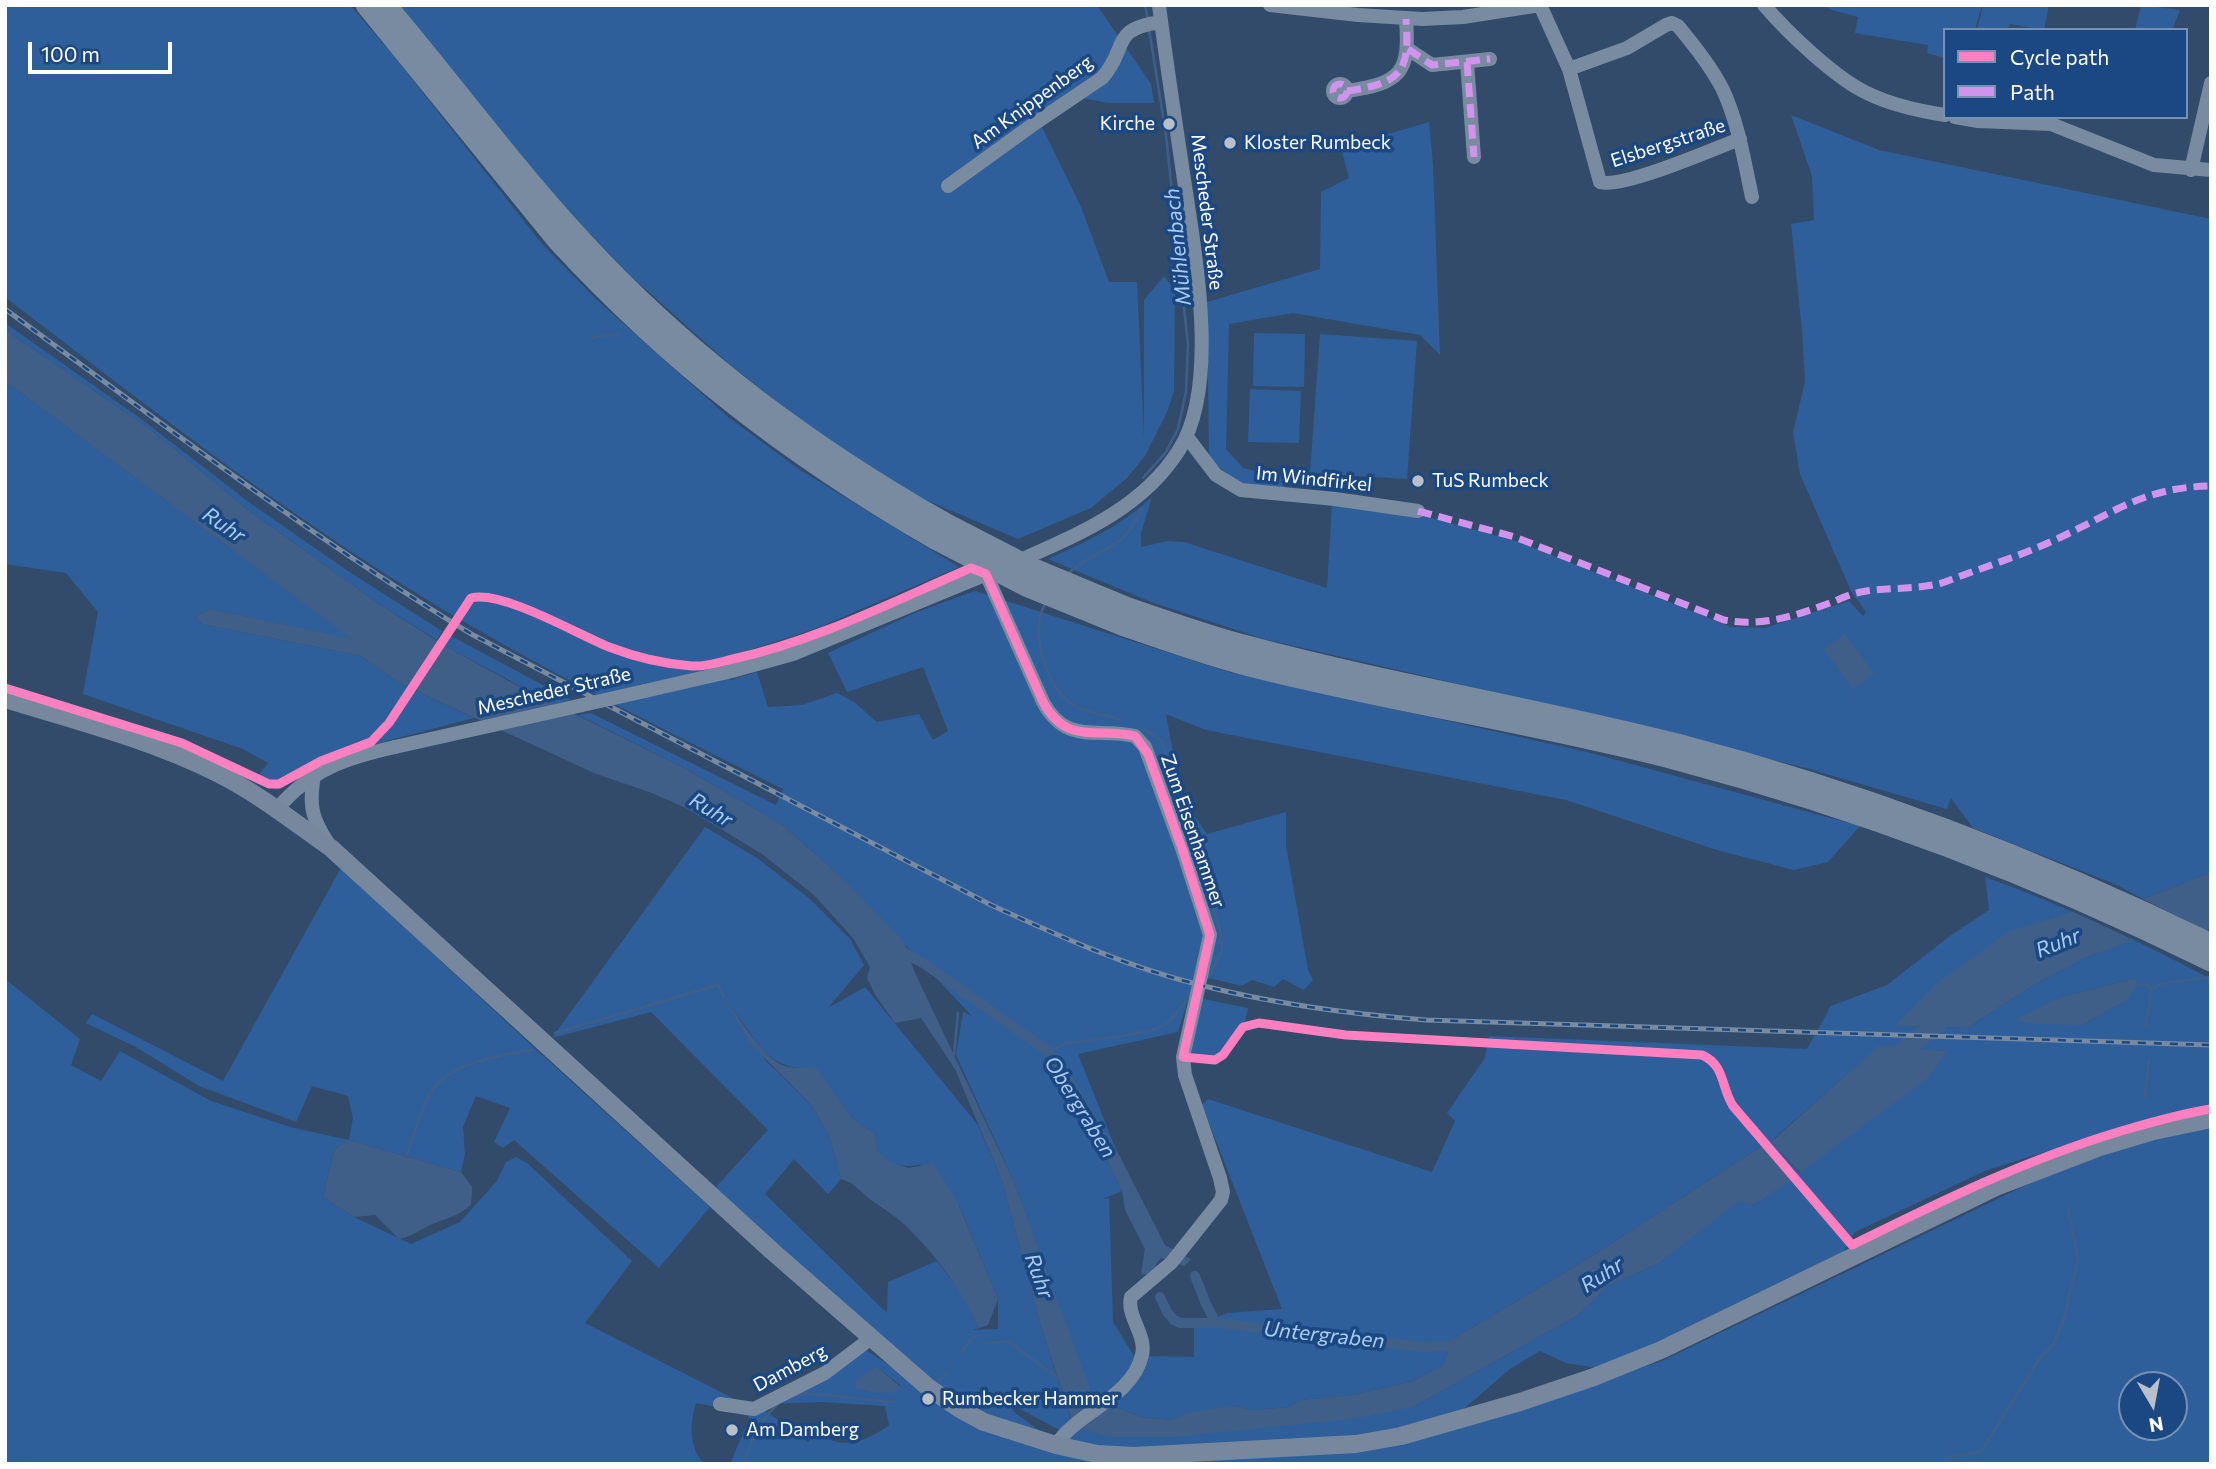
<!DOCTYPE html>
<html>
<head>
<meta charset="utf-8">
<style>
	body { margin:0 }
	#map { position:relative; width:2216px; height:1469px; overflow:hidden; background:#324b6b; font-family:Commissioner,sans-serif }
	canvas { display:block }
	.frame { position:absolute; inset:0; border:7px solid #fff; pointer-events:none }
	.legend { position:absolute; left:1943px; top:28px; width:245px; height:91px; box-sizing:border-box; background:#1b4882; border:2px solid #7691b4; margin:0; padding:9px 12px; list-style:none; font-size:21px; color:#fff }
	.legend li { display:flex; align-items:center; gap:14px; height:35px }
	.legend b { width:35px; border:2px solid #7691b4 }
	.north { position:absolute; left:2118px; top:1371px; width:70px; height:70px; box-sizing:border-box; background:#1b4882; border:2px solid #7691b4; border-radius:50%; rotate:170deg; font-size:19px; font-weight:700; line-height:28px; text-align:center; color:#fff }
	.north::after { content:''; display:block; margin:auto; width:24px; height:32px; background:#b7c0cb; clip-path:polygon(50% 0,100% 100%,50% 72%,0 100%) }
	.scale { position:absolute; left:28px; top:42px; width:144px; height:32px; box-sizing:border-box; border:4px solid #fff; border-top:0; padding-left:9px; font-size:21px; line-height:24px; white-space:nowrap; color:#fff; -webkit-text-stroke:5px #1b4882; paint-order:stroke }
</style>
</head>
<body>
<div id="map">
<canvas width="2216" height="1469"></canvas>
<div class="frame"></div>
<ul class="legend">
<li><b style="height:9px;background:#ff80c0"></b>Cycle path</li>
<li><b style="height:9px;background:#d193ec"></b>Path</li>
</ul>
<div class="north">N</div>
<div class="scale">100 m</div>
</div>
<script>
const context = document.querySelector('canvas').getContext('2d');
context.lineJoin = 'round';
function fill(path, color) { context.fillStyle = color; context.fill(path, 'evenodd'); }
function strokePath(path, color, width, dash) { context.strokeStyle = color; context.lineWidth = width; context.lineCap = dash ? 'butt' : 'round'; context.setLineDash(dash || []); context.stroke(path); }
function drawText(font, color, halo, rows, align = 'center') {
  context.font = font + ' Commissioner,sans-serif'; context.lineWidth = 7; context.setLineDash([]); context.textBaseline = 'middle'; context.strokeStyle = halo; context.fillStyle = color; for (const [text, x, y, turn = 0] of rows) {
    context.save(); context.translate(x, y); context.rotate((+turn || 0) * Math.PI / 180); context.textAlign = isNaN(turn) ? turn : align; if (halo) context.strokeText(text, 0, 0); context.fillText(text, 0, 0); context.restore();
  }
}
fill(new Path2D(`
	M5,5H350L393,55L543,245L596,299L728,417L800,470L959,567L815,629L721,659L731,680L757,672L768,707L802,705L837,693L854,702L877,722L919,714L933,740L948,731L923,667L847,692L828,653L917,612L975,591L1232,673L1587,752L1860,826L1828,862L1794,870L1717,850L1566,800L1206,730L1166,714L1181,796L1207,834L1286,812V846L1308,970L1313,980L1304,990L1283,979L1274,987L1252,980L1242,986L1205,977L1206,934L1204,948L1178,1032L1078,1054L1115,1147L1100,1133L1104,1153L1122,1191L1102,1199L1109,1198L1113,1322L1134,1356L1194,1357V1328L1227,1313L1282,1309L1202,1105L1208,1099L1432,1172L1455,1121L1447,1113L1485,1058L1489,1036L1807,1049L1831,1006L1887,985L1950,936L1989,910L1985,877C2063,905 2137,940 2211,979V1107L2176,1111L1987,1170L1855,1232L1843,1253L1717,1315L1598,1368L1566,1363L1540,1351L1510,1369L1459,1413L1364,1436L1132,1450L1073,1444L1061,1431L1009,1403L1014,1412L1040,1431L991,1415L959,1398L931,1380L880,1339L715,1188L768,1130L651,1012L552,1038L705,827L757,858L810,899L850,939L864,965L828,1008L865,987L978,1125L1002,1181L1042,1330L1071,1420L1094,1403L1015,1184L956,1055L963,1012L972,1016L838,874L781,824L684,768L578,715L591,713L776,805L783,789C679,737 573,685 473,627C308,532 156,413 5,297ZM2133,940L2085,958L2032,986L1967,1028L1895,1026ZM2132,979L2127,1000L2082,1025L2061,997ZM727,1003C757,1035 762,1072 815,1068L853,1119L874,1133C875,1138 875,1147 877,1151C885,1165 907,1169 920,1164L959,1205L998,1299V1329L972,1330L979,1328L965,1298L937,1261L888,1282L887,1313L765,1194L794,1159L828,1194L841,1179L829,1135L812,1106L767,1062ZM1879,1047L1946,1051L1799,1173L1772,1140ZM1762,1146L1792,1179L1754,1205L1739,1200L1659,1263L1608,1286L1577,1316L1413,1407L1077,1427L1108,1404L1141,1417L1172,1420L1233,1406L1253,1410L1289,1407L1301,1400L1353,1395L1413,1381L1443,1365L1453,1339L1589,1258Z
	M400,5H1097L1151,84L1154,103H1108L1073,96L1042,127L1081,207L1109,282H1137L1144,438V300L1164,276L1175,291L1174,391L1167,412L1145,456L1127,478L1091,508L1018,539L912,494L820,435L729,364L631,276L587,231L534,172Z
	M1826,5H1982L1975,30H1945V58L1927,53L1928,45L1855,33L1858,17L1829,9Z
	M1983,5H2049L2044,30L2010,24L2007,30H1977Z
	M2141,5L2180,10L2172,30H2135Z
	M1791,115L1879,150L2211,219V872L2143,899L2115,884L1973,828L1951,798L1947,809L1806,768L1528,700L1264,639L1151,602L1048,559C1086,542 1121,526 1152,497L1141,533V547L1168,541L1184,542L1327,588L1332,503L1423,516L1516,541L1731,627L1765,628L1849,601L1863,616L1866,612L1851,591L1800,474L1793,432L1805,382L1802,330L1791,224L1814,220L1812,176Z
	M1429,122L1433,165L1440,355L1420,335L1293,313L1229,324L1226,449L1243,468L1286,479L1284,490C1243,485 1239,487 1209,457L1207,302L1320,269L1321,192L1349,178L1341,148Z
	M5,323L140,418L250,503L348,571L442,631L437,640L376,602L248,510L150,429L5,330Z
	M1254,333L1305,334L1304,387L1253,386Z
	M1320,334L1417,341L1407,479L1310,473Z
	M5,381L354,640L211,609L195,616L202,624L361,656L401,684L474,718L379,743L324,765L277,790L253,782L268,763L243,749L83,694L98,612L66,573L5,564Z
	M1250,389L1301,391L1299,443L1248,442Z
	M451,636L571,700L554,704L445,646Z
	M341,868L530,1044L710,1207L659,1268L514,1140L503,1148L494,1142L510,1108L476,1096L463,1127L465,1154L461,1172L349,1140L334,1150L323,1197L354,1217L411,1244L460,1222L497,1181L506,1162L516,1157L527,1163L632,1261L585,1323L754,1409L764,1410L808,1442L816,1431C840,1452 866,1442 889,1425L885,1406L822,1402L769,1404L866,1350L896,1370L1056,1452L1404,1442L1662,1361L2053,1172L2175,1129L2211,1124V1464H730L749,1419L747,1413L696,1403C690,1423 688,1448 705,1464H5V979L80,1039L71,1065L101,1081L120,1051L211,1101L290,1127L349,1140L353,1118L348,1096L312,1086L296,1122L199,1086L136,1047L86,1023L92,1014L223,1081ZM877,1367L900,1385L901,1387L871,1392L860,1389L861,1379ZM2132,1385H2174V1427H2132Z
	M1199,998L1248,1008C1244,1029 1234,1062 1208,1063C1201,1063 1193,1060 1186,1059Z`), '#2f5f9a');
fill(new Path2D(`
	M5,330L150,429L248,510L376,602L445,646L518,686L684,768L781,824L838,874L903,941L913,961L911,962L915,973L1015,1184L1095,1403L1072,1421L1042,1330L1002,1181L955,1069L921,1018L895,1023L876,996L867,978L870,967L853,938L814,895L762,854L688,809L652,793L594,773L401,684L361,656L202,624L195,616L211,609L352,639L5,381Z
	M1845,634L1874,674L1853,689L1824,649Z
	M2211,872V930L2207,931L2143,899Z
	M2073,912L2134,940L2085,958L2032,986L1967,1028L1895,1026L1937,983L2010,931Z
	M2132,979L2136,980L2134,990L2127,1000L2082,1025L2035,1024L2018,1021V1018L2061,997Z
	M724,997C738,1015 761,1056 782,1065C792,1069 804,1068 815,1067L853,1119L874,1133L877,1151L890,1162L909,1168L933,1163L957,1201L998,1299L988,1325L979,1328C962,1291 939,1259 910,1230C899,1218 884,1209 871,1200C860,1191 855,1183 841,1179L829,1135L812,1106L749,1042Z
	M1879,1046L1947,1051L1929,1077L1800,1173L1772,1141Z
	M1100,1132L1115,1147L1165,1245L1191,1259L1184,1266L1161,1258L1156,1264V1272L1152,1275L1141,1274L1145,1249L1125,1210L1122,1191L1104,1153Z
	M349,1140L461,1172L472,1187L471,1205C457,1216 451,1217 435,1223C422,1228 413,1236 399,1239L375,1215L354,1217L323,1197L334,1150Z
	M1762,1146L1793,1179L1754,1205L1739,1201L1659,1263L1608,1286L1577,1316L1413,1407L1359,1418L1175,1437H1109L1077,1427L1108,1404L1141,1417L1172,1420L1188,1413L1233,1406L1253,1410L1289,1407L1301,1400L1353,1395L1413,1381L1443,1365L1453,1339L1589,1258Z
	M875,1367H877L901,1387L894,1393L871,1392L856,1388L855,1381Z`), '#3f5f89');
strokePath(new Path2D(`
	M1145,5L1148,19
	M592,338L613,334L618,336
	M1143,478L1166,452L1178,429L1186,392L1188,345L1166,135L1149,29
	M1067,575C1095,547 1125,553 1141,509
	M1046,602C1029,629 1045,684 1069,702C1084,713 1103,714 1121,720
	M1144,729L1162,741L1177,790L1176,807L1187,817L1197,832L1195,848L1221,934L1222,951L1208,978
	M2135,985H2149L2151,991L2146,1025
	M2151,991L2160,984L2211,977
	M960,998L962,990
	M555,1033L718,985L724,997
	M1049,1052L1064,1044L1122,1036L1156,1029L1168,1023L1186,1001
	M954,1055L958,1013
	M2145,1097L2149,1060
	M407,1155C413,1138 423,1102 433,1089C451,1064 503,1054 532,1050
	M985,1343L1009,1342L1061,1380
	M962,1352L971,1339L975,1337
	M939,1381L947,1372
	M790,1398L805,1393L894,1402
	M919,1398L924,1396
	M743,1464C751,1442 760,1420 778,1404
	M1942,1464L1950,1457L1981,1452L2040,1358L2053,1345L2064,1319L2078,1258L2068,1209`), '#3f5f89', 2.5);
strokePath(new Path2D(`
	M901,951L923,963L1049,1052L1061,1068L1105,1142
	M1195,1276L1206,1304L1216,1323
	M1160,1297L1167,1312L1174,1320L1180,1323H1216L1424,1347L1462,1345`), '#3f5f89', 10);
strokePath(new Path2D(`
	M1889,1062L1952,1012`), '#3f5f89', 18);
strokePath(new Path2D(`
	M1270,5L1358,15L1422,19L1463,17L1540,5
	M1540,5L1569,69L1600,182C1623,189 1713,149 1740,139
	M1764,5C1787,32 1835,78 1867,93C1891,105 1919,111 1945,115
	M1408,49L1432,65L1490,59
	M1467,62L1474,157
	M1569,69L1627,48L1666,25L1672,23L1678,26C1694,45 1710,65 1722,88C1738,121 1744,160 1752,197
	M1333 91a7 7 0 1 1 14 0a7 7 0 1 1-14 0Z
	M1347,91C1402,83 1410,72 1406,19
	M1955,117L1978,121L2051,124L2154,165L2211,170
	M2191,170L2211,83
	M948,186L1031,126L1102,78C1129,48 1109,29 1161,22
	M1187,437L1216,475L1241,490L1335,499L1418,511
	M1016,562C1077,535 1142,509 1179,450C1221,384 1194,248 1183,173C1175,118 1166,61 1159,5
	M986,574L1043,702C1067,746 1097,727 1135,736L1145,747L1183,851L1210,935L1183,1057L1185,1075L1220,1178L1223,1192L1221,1200L1171,1263L1131,1297C1126,1316 1147,1335 1142,1355C1132,1398 1078,1411 1056,1445
	M645,691L732,671L793,654L994,571
	M314,775C309,805 311,817 328,843
	M277,809C311,769 346,758 395,747
	M720,1404L754,1409L825,1373L870,1339`), '#788ba1', 14);
strokePath(new Path2D(`
	M5,699C77,721 152,740 219,774C259,794 294,822 331,848L772,1251L929,1388L960,1409L984,1422L1056,1445L1097,1454L1134,1456L1356,1444L1401,1436L1520,1402L1594,1377L1661,1350L1998,1186L2097,1148L2154,1131L2211,1119`), '#77889e', 18);
strokePath(new Path2D(`
	M366,5L557,240C670,363 791,456 935,539
	M386,5C458,90 524,182 602,262C702,366 818,451 943,522
	M1128,608C1167,621 1207,636 1247,646C1389,684 1534,708 1677,744C1862,792 2039,860 2211,944
	M1122,625C1162,639 1201,653 1242,664C1385,701 1531,722 1674,759C1860,808 2039,876 2211,961`), '#798ba1', 21);
const rail = new Path2D(`
	M5,309C160,422 309,536 473,635L991,905C1059,936 1127,967 1200,985C1274,1004 1349,1014 1426,1020L2211,1045`);
strokePath(rail, '#798ba1', 5);
strokePath(rail, '#1b4882', 2.5, [8]);
strokePath(new Path2D(`
	M395,747L645,691`), '#788ba1', 14);
strokePath(new Path2D(`
	M943,522L1034,569L1128,608
	M935,539L1026,586L1122,625`), '#798ba1', 21);
strokePath(new Path2D(`
	M1408,49L1432,65L1490,59
	M1467,62L1474,157
	M1333 91a7 7 0 1 1 14 0a7 7 0 1 1-14 0Z
	M1347,91C1402,83 1410,72 1406,19
	M1418,511L1515,537L1724,620C1763,627 1794,616 1830,603C1840,599 1850,594 1861,592C1887,587 1915,590 1942,583C1981,568 2021,556 2059,538C2115,512 2145,487 2211,486`), '#d193ec', 7, [14, 7]);
strokePath(new Path2D(`
	M5,688L182,743L269,784H279L321,761L371,742L389,723L471,598C502,590 577,634 609,647C635,657 664,664 692,666C706,667 720,662 733,659C816,641 894,601 971,568L986,574L1043,702C1067,746 1097,727 1135,736L1148,754L1183,851L1210,935L1183,1057L1215,1060L1223,1055L1243,1027L1259,1023L1346,1035L1702,1055C1725,1065 1721,1087 1733,1106L1852,1245C1939,1202 2025,1160 2118,1132C2149,1123 2178,1114 2211,1109`), '#ff80c0', 9);
for (const [x, y, r, color] of [
	[1169,124,7,"#b7c0cb"],
	[1230,143,7,"#b7c0cb"],
	[1418,481,7,"#b7c0cb"],
	[928,1399,7,"#b7c0cb"],
	[732,1430,7,"#b7c0cb"]
]) { const dot = new Path2D(); dot.arc(x, y, r, 0, 2 * Math.PI); context.fillStyle = color; context.fill(dot); strokePath(dot, '#1b4882', 2.5); }
drawText('19px', '#fff', '#1b4882', [
	["Am Knippenberg",1032,102,-36],
	["Elsbergstraße",1668,143,-18],
	["Mescheder Straße",1207,212,83],
	["Im Windfirkel",1314,479,6],
	["Mescheder Straße",554,691,-13],
	["Zum Eisenhammer",1193,831,71],
	["Damberg",790,1368,-28]
]);
drawText('19px', '#fff', '#1b4882', [
	["Kirche",1155,124,"right"],
	["Kloster Rumbeck",1244,143],
	["TuS Rumbeck",1432,481],
	["Rumbecker Hammer",942,1399],
	["Am Damberg",746,1430]
], 'left');
drawText('italic 21px', '#abccf2', '#1b4882', [
	["Mühlenbach",1178,247,-96],
	["Ruhr",224,525,34],
	["Ruhr",711,810,31],
	["Ruhr",2058,943,-22],
	["Obergraben",1080,1107,58],
	["Ruhr",1602,1275,-33],
	["Ruhr",1039,1276,70],
	["Untergraben",1324,1335,6]
]);
</script>
</body>
</html>
